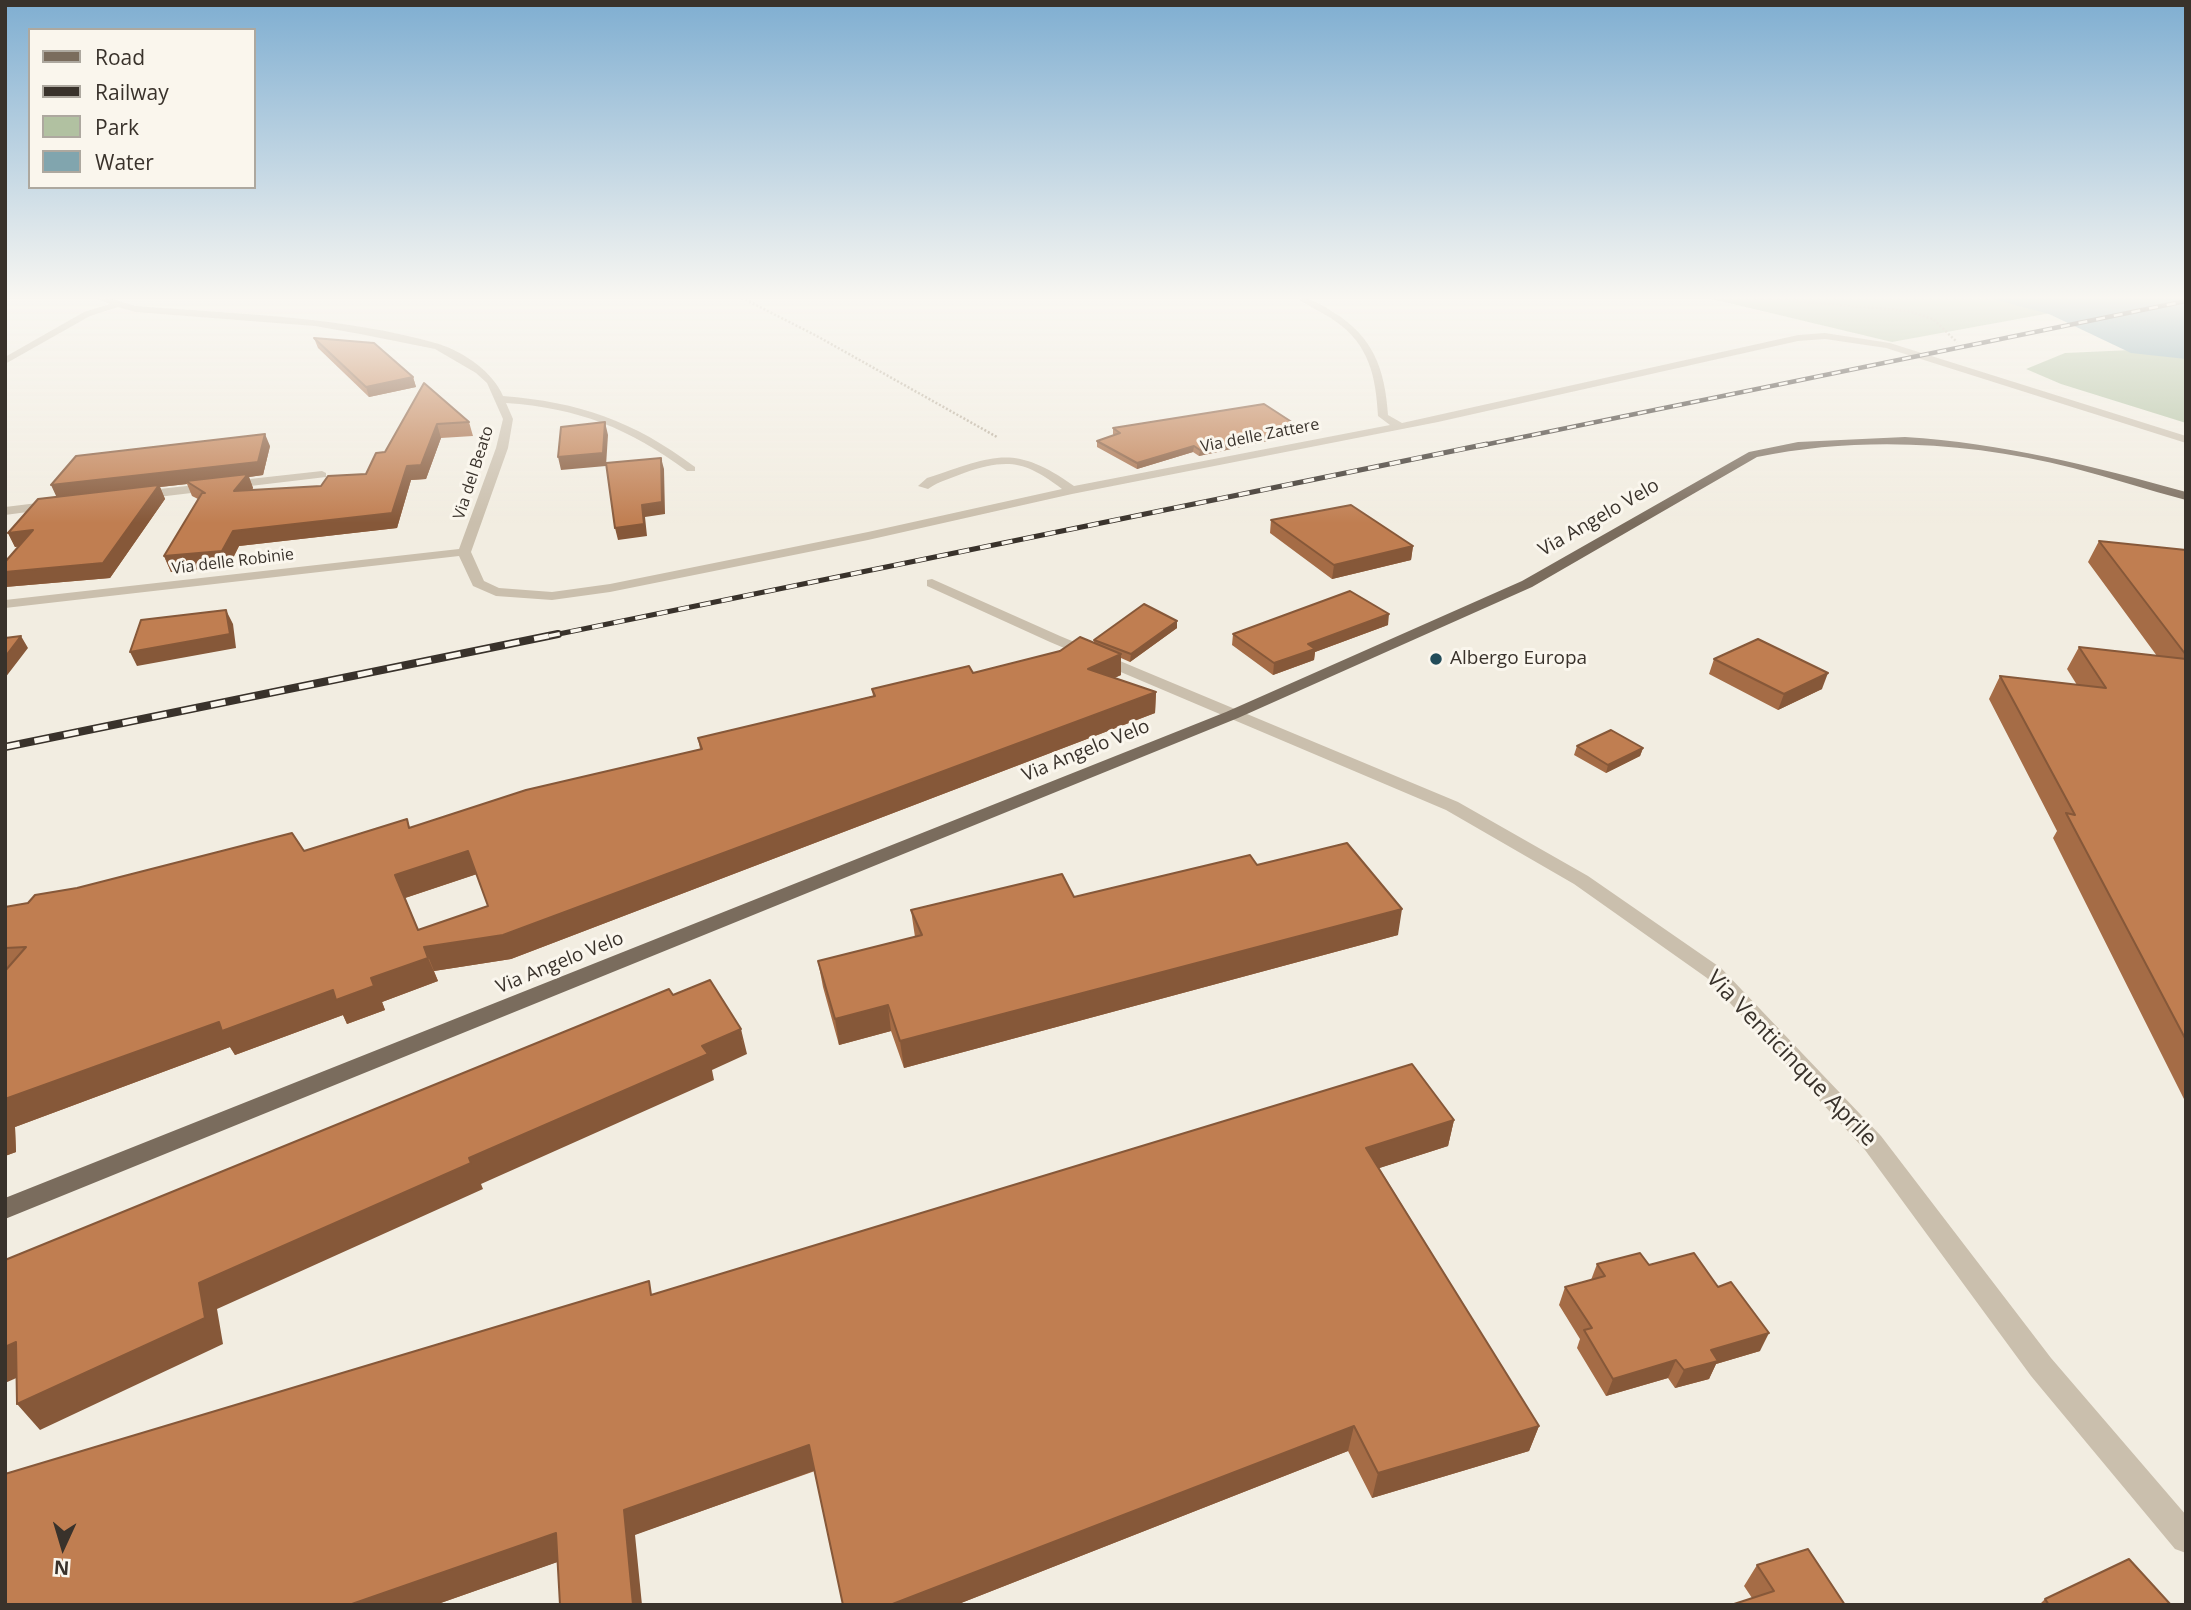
<!DOCTYPE html>
<html>
<head>
<meta charset="utf-8">
<style>
	body { margin:0 }
	#map { position:relative; width:2191px; height:1610px; overflow:hidden; background:#f2ede1; font-family:"Open Sans",sans-serif }
	canvas { display:block }
	.frame { position:absolute; inset:0; border:7px solid #39322b; pointer-events:none }
	.legend { position:absolute; left:28px; top:28px; width:228px; height:161px; box-sizing:border-box; background:#faf6ed; border:2px solid #ada89f; margin:0; padding:9px 12px; list-style:none; font-size:21px; color:#39322b }
	.legend li { display:flex; align-items:center; gap:14px; height:35px }
	.legend b { width:35px; border:2px solid #ada89f }
	.north { position:absolute; left:28px; top:1512px; width:70px; height:70px; -webkit-text-stroke:5px #faf6ed; paint-order:stroke; rotate:184deg; font-size:19px; font-weight:700; line-height:28px; text-align:center; color:#39322b }
	.north::after { content:''; display:block; margin:auto; width:24px; height:32px; background:#39322b; clip-path:polygon(50% 0,100% 100%,50% 72%,0 100%) }
</style>
</head>
<body>
<div id="map">
<canvas width="2191" height="1610"></canvas>
<div class="frame"></div>
<ul class="legend">
<li><b style="height:9px;background:#7a6c5d"></b>Road</li>
<li><b style="height:9px;background:#39322b"></b>Railway</li>
<li><b style="height:19px;background:#b1c1a1"></b>Park</li>
<li><b style="height:19px;background:#81a5ae"></b>Water</li>
</ul>
<div class="north">N</div>
</div>
<script>
const context = document.querySelector('canvas').getContext('2d');
context.lineJoin = 'round';
function fill(path, color) { context.fillStyle = color; context.fill(path, 'evenodd'); }
function strokePath(path, color, width, dash) { context.strokeStyle = color; context.lineWidth = width; context.lineCap = dash ? 'butt' : 'round'; context.setLineDash(dash || []); context.stroke(path); }
function drawText(font, color, halo, rows, align = 'center') {
  context.font = font + ' "Open Sans",sans-serif'; context.lineWidth = 6; context.setLineDash([]); context.textBaseline = 'middle'; context.strokeStyle = halo; context.fillStyle = color; for (const [text, x, y, turn = 0] of rows) {
    context.save(); context.translate(x, y); context.rotate((+turn || 0) * Math.PI / 180); context.textAlign = isNaN(turn) ? turn : align; if (halo) context.strokeText(text, 0, 0); context.fillText(text, 0, 0); context.restore();
  }
}
fill(new Path2D(`
	M1708,298H2133L1892,342Z
	M2186,342V423L2061,384L2026,369L2065,353L2131,350Z`), '#b1c1a1');
fill(new Path2D(`
	M1989,298H2186V359L2131,353L2049,314Z`), '#81a5ae');
strokePath(new Path2D(`
	M742,298L815,335L997,437
	M1760,298L1908,311L1933,319L1957,342`), '#b6aa97', 2.5, [2, 2]);
fill(new Path2D(`
	M96,298H108L136,306C235,314 343,316 439,344C464,352 493,372 503,396C579,402 634,421 695,467V471H687C629,428 578,408 506,403L513,419L508,448L471,552L484,581L499,588L552,592L610,584L868,532L1062,489C1025,461 1008,458 964,473C952,478 939,481 928,489L918,486L927,478C993,457 1012,442 1074,486L1390,425L1378,416C1376,377 1369,344 1335,321C1323,312 1308,307 1298,298C1312,298 1322,305 1333,312C1373,336 1385,369 1388,415L1402,423L1798,335L1825,333L1890,343L2186,436V443L1886,348L1825,339L1798,341L1438,422L1072,494L868,540L610,592L552,600L496,596L473,586L459,556L5,608V600L459,549L496,448L503,419L487,383L476,373L435,349L360,334L315,326L135,312L118,307L90,316L5,364V357L84,312L110,304Z
	M322,471L326,473V477L141,499L135,495L141,491Z
	M54,501L58,502V508L5,515V507Z
	M932,579L1060,636L1458,802L1588,876L1721,968L1881,1136L2051,1358L2186,1515V1553L2175,1549L2031,1376L1865,1150L1707,978L1574,884L1446,810L1050,642L927,586V580Z`), '#cabfad');
fill(new Path2D(`
	M1905,437C2002,443 2093,466 2186,492V500C2148,490 2111,478 2073,468C1970,442 1861,436 1757,457L1532,587L1238,718L5,1219V1198L1226,712L1522,581L1749,452L1798,442Z`), '#7a6c5d');
const railFar2 = new Path2D(`
	M1479,446L2186,301`);
const railFar1 = new Path2D(`
	M549,636L1487,444`);
const rail = new Path2D(`
	M5,747L558,634`);
strokePath(railFar2, '#39322b', 4.5);
strokePath(railFar1, '#39322b', 5);
strokePath(rail, '#39322b', 8);
strokePath(railFar2, '#faf6ed', 2.5, [9]);
strokePath(railFar1, '#faf6ed', 3.5, [11]);
strokePath(rail, '#faf6ed', 5, [15]);
fill(new Path2D(`
	M314,338L413,377L416,387L369,397L318,348Z
	M424,383L469,422L473,436L441,438L426,479L411,480L397,528L239,546L229,566L171,572L164,556L198,499L192,496L187,484L160,487L165,499L110,578L5,587V562L19,546L15,547L8,533L57,497L270,446L263,475L249,477L253,488L252,490L321,486L366,474L385,452Z
	M1113,428H1301L1300,434L1199,456L1193,452L1137,469L1097,447V441L1114,435L1113,434Z
	M1271,520L1413,546L1411,560L1332,579L1270,533Z
	M2099,541L2186,550V1103L2053,838L2057,831L1989,699L2000,676L2077,685L2067,669L2079,647L2157,656L2088,562Z
	M1177,621V628L1130,662L1121,658V675L1114,678L1156,692L1155,713L511,959L434,971L438,981L382,1002L385,1010L347,1024L343,1015L235,1055L230,1047L15,1127L16,1152L5,1156V907L304,851L407,819L410,828L700,749L698,738L873,696L872,689L973,673L1094,643V640ZM477,874L488,906L418,930L405,898Z
	M1388,625L1315,652L1314,660L1273,675L1232,645L1233,634Z
	M1714,659L1822,689L1778,710L1709,674Z
	M1577,746L1643,748L1640,756L1606,773L1574,755Z
	M1257,865L1398,935L904,1068L891,1031L839,1045L823,987L818,961L915,937L911,910L1074,897Z
	M1454,1120L1448,1146L1379,1168L1539,1426L1529,1451L1372,1498L1348,1451L956,1605H843L815,1471L435,1605H5L654,1295Z
	M1597,1264L1649,1265L1760,1351L1716,1364L1709,1379L1675,1388L1668,1378L1606,1396L1577,1348L1580,1339L1559,1305L1565,1287L1591,1280Z
	M1757,1565L1845,1605L1752,1598L1744,1586Z
	M2045,1599L2171,1605H2039Z`), '#a56c46');
fill(new Path2D(`
	M413,377L416,387L369,397L366,387Z
	M605,422L608,435L606,466L561,470L558,457Z
	M437,424L441,438L426,479L411,480L397,528L239,546L229,566L171,572L164,556L407,466Z
	M1301,428L1300,434L1199,456L1200,450Z
	M265,434L270,446L263,475L249,477L253,488L240,506L186,481L187,484L160,487L165,499L110,578L5,587V572L57,498L51,485Z
	M1194,446L1193,452L1137,469V463Z
	M661,458L664,469L665,514L645,517L647,536L618,540L615,528L642,505Z
	M33,530L41,544L15,547L8,533Z
	M1413,546L1411,560L1332,579L1334,565Z
	M226,610L233,624L236,648L137,666L130,652Z
	M1389,614L1388,625L1315,652L1314,660L1273,675L1274,663L1308,644Z
	M1177,621V628L1130,662L1131,654Z
	M21,636L28,648L5,678V657Z
	M1121,654V675L1088,690V669Z
	M1828,673L1822,689L1778,710L1784,694Z
	M1156,692L1155,713L511,959L434,971L395,875L468,851L477,874L405,898L425,947Z
	M1643,748L1640,756L1606,773L1608,765Z
	M1402,909L1398,935L904,1068L900,1041Z
	M428,958L438,981L382,1002L385,1010L347,1024L343,1015L235,1055L230,1047L15,1127L16,1152L5,1156V1099L219,1022L333,990L371,978Z
	M888,1005L891,1031L839,1045L835,1019Z
	M741,1029L747,1054L712,1070L714,1080L481,1184L483,1189L217,1309L223,1344L40,1430L17,1404L199,1283L469,1158L702,1046Z
	M1454,1120L1448,1146L1361,1174L1366,1148Z
	M1769,1333L1760,1351L1716,1364L1709,1379L1675,1388L1684,1370L1711,1350Z
	M16,1342L39,1368L5,1383V1347Z
	M1676,1360L1668,1378L1606,1396L1613,1379Z
	M1354,1426L1348,1451L956,1605H890Z
	M1539,1426L1529,1451L1372,1498L1378,1473Z
	M809,1445L816,1470L635,1535L642,1605H633L624,1510Z
	M556,1533L569,1558L435,1605H349Z`), '#865839');
const building = new Path2D(`
	M314,338L374,343L413,377L366,387Z
	M424,383L469,422L437,424L421,465L407,466L392,513L233,531L222,551L164,556L202,493H205L186,481L248,474L234,491L321,486L328,476L366,474L376,453L385,452Z
	M1264,404L1301,428L1200,450L1194,446L1137,463L1097,441L1120,433L1113,428Z
	M605,422L603,453L558,457L561,427Z
	M265,434L258,462L51,485L76,456Z
	M661,458L662,502L642,505L644,524L615,528L606,463Z
	M159,485L103,563L5,572V562L33,530L8,533L38,499Z
	M1351,505L1413,546L1334,565L1271,520Z
	M2099,541L2186,550V655Z
	M1350,591L1389,614L1308,644L1315,649L1274,663L1233,634Z
	M1144,604L1177,621L1131,654L1094,640Z
	M226,610L230,634L130,652L141,620Z
	M21,636L5,657V638Z
	M1080,637L1121,654L1088,669L1156,692L503,935L424,947L428,958L371,978L374,986L336,1000L333,990L222,1031L219,1022L5,1099V971L26,947L5,948V907L28,903L35,895L77,888L292,833L304,851L407,819L409,828L526,790L702,749L698,738L875,696L872,689L969,666L973,673L1060,651ZM468,851L488,906L418,930L395,875Z
	M1758,639L1828,673L1784,694L1714,659Z
	M2079,647L2186,659V1040L2066,813L2075,815L2000,676L2106,688Z
	M1611,730L1643,748L1608,765L1577,746Z
	M1347,843L1402,909L900,1041L888,1005L835,1019L818,961L922,935L911,910L1062,874L1074,897L1250,855L1257,865Z
	M710,980L741,1029L702,1046L708,1054L469,1158L471,1163L199,1283L205,1318L17,1404L16,1342L5,1347V1260L669,989L673,995Z
	M1412,1064L1454,1120L1366,1148L1539,1426L1378,1473L1354,1426L890,1605H843L809,1445L624,1510L633,1605H560L556,1533L349,1605H5V1474L649,1281L651,1295Z
	M1640,1253L1649,1265L1694,1253L1718,1287L1731,1282L1769,1333L1711,1350L1718,1361L1684,1370L1676,1360L1613,1379L1584,1330L1592,1328L1565,1287L1605,1276L1597,1264Z
	M1808,1549L1845,1605H1731L1774,1591L1757,1565Z
	M2129,1559L2171,1605H2049L2045,1599Z`);
fill(building, '#c07e51');
strokePath(building, '#865839', 2);
const sky = context.createLinearGradient(0, 0, 0, 523);
sky.addColorStop(0, '#7faed1');
sky.addColorStop(0.57, '#f9f7f2');
sky.addColorStop(1, '#f9f7f200');
context.fillStyle = sky;
context.fillRect(0, 0, 2191, 523);
for (const [x, y, r, color] of [
	[1436,659,7,"#224c59"]
]) { const dot = new Path2D(); dot.arc(x, y, r, 0, 2 * Math.PI); context.fillStyle = color; context.fill(dot); strokePath(dot, '#faf6ed', 2.5); }
drawText('16px', '#39322b', '#faf6ed', [
	["Via delle Zattere",1260,436,-11],
	["Via del Beato",474,473,-72],
	["Via delle Robinie",233,562,-7]
]);
drawText('19px', '#39322b', '#faf6ed', [
	["Via Angelo Velo",1599,518,-30],
	["Via Angelo Velo",1086,751,-22],
	["Via Angelo Velo",560,963,-22]
]);
drawText('19px', '#39322b', '#faf6ed', [
	["Albergo Europa",1450,659]
], 'left');
drawText('23px', '#39322b', '#faf6ed', [
	["Via Venticinque Aprile",1791,1059,46]
]);
</script>
</body>
</html>
